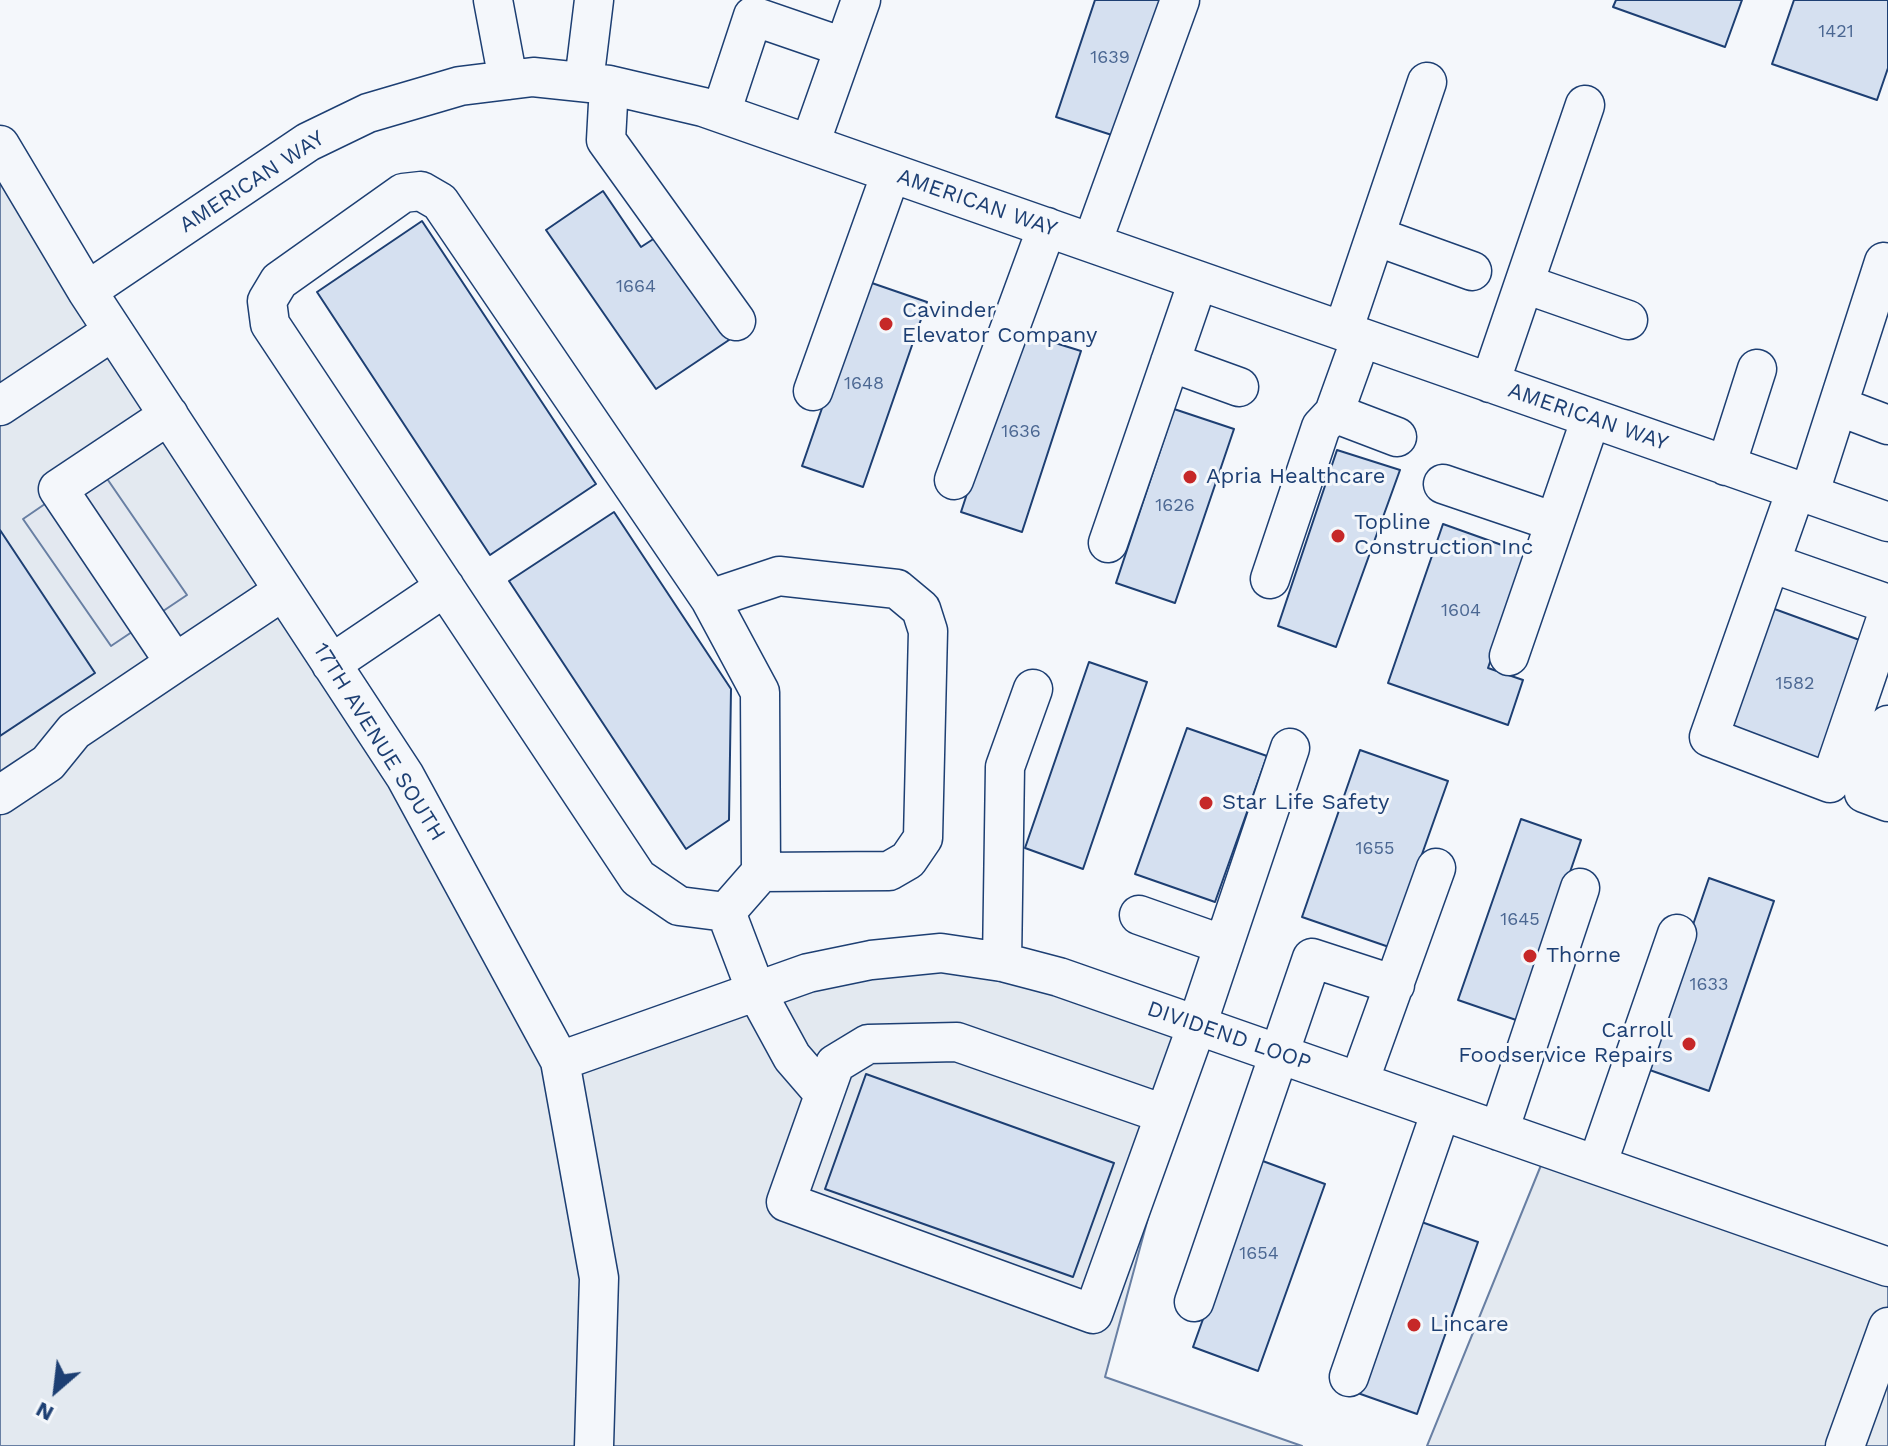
<!DOCTYPE html>
<html>
<head>
<meta charset="utf-8">
<style>
	body { margin:0 }
	#map { position:relative; width:1888px; height:1446px; overflow:hidden; background:#f4f7fb; font-family:"Work Sans",sans-serif }
	canvas { display:block }
	.north { position:absolute; left:16px; top:1350px; width:80px; height:80px; -webkit-text-stroke:6px #f4f7fb; paint-order:stroke; rotate:208deg; font-size:22px; font-weight:700; line-height:32px; text-align:center; color:#1d3f73 }
	.north::after { content:''; display:block; margin:auto; width:28px; height:36px; background:#1d3f73; clip-path:polygon(50% 0,100% 100%,50% 72%,0 100%) }
</style>
</head>
<body>
<div id="map">
<canvas width="1888" height="1446"></canvas>
<div class="north">N</div>
</div>
<script>
const context = document.querySelector('canvas').getContext('2d');
context.lineJoin = 'round';
function fill(path, color) { context.fillStyle = color; context.fill(path, 'evenodd'); }
function strokePath(path, color, width, dash) { context.strokeStyle = color; context.lineWidth = width; context.lineCap = dash ? 'butt' : 'round'; context.setLineDash(dash || []); context.stroke(path); }
function drawText(font, color, halo, rows, align = 'center') {
  context.font = font + ' "Work Sans",sans-serif'; context.lineWidth = 6; context.setLineDash([]); context.textBaseline = 'middle'; context.strokeStyle = halo; context.fillStyle = color; for (const [text, x, y, turn = 0] of rows) {
    context.save(); context.translate(x, y); context.rotate((+turn || 0) * Math.PI / 180); context.textAlign = isNaN(turn) ? turn : align; if (halo) context.strokeText(text, 0, 0); context.fillText(text, 0, 0); context.restore();
  }
}
const green = new Path2D(`
	M0,145L559,1061L941,953L1199,1030L1105,1377L1302,1446H0Z
	M1548,1148L1888,1267V1446H1427Z`);
fill(green, '#e3e9f0');
strokePath(green, '#687fa3', 2);
const parking = new Path2D(`
	M99,467L187,595L111,646L23,519Z`);
fill(parking, '#e3e8f0');
strokePath(parking, '#687fa3', 2);
const building = new Path2D(`
	M1095,0H1163L1118,137L1056,117Z
	M1616,0H1742L1725,47L1613,7Z
	M1794,0H1888V68L1877,100L1772,64Z
	M603,191L641,247L658,236L729,340L656,389L546,230Z
	M422,221L596,484L490,555L317,292Z
	M866,281L927,302L863,487L802,466Z
	M1020,332L1081,351L1022,532L961,512Z
	M1174,409L1234,429L1175,603L1116,583Z
	M1337,450L1400,470L1336,647L1278,626Z
	M614,512L731,689L729,820L686,849L509,581Z
	M1443,524L1527,554L1488,668L1523,680L1508,725L1388,683Z
	M0,530L95,673L0,736Z
	M1769,607L1865,642L1822,760L1726,725Z
	M1089,662L1147,682L1083,869L1025,848Z
	M1187,728L1267,756L1215,902L1135,874Z
	M1360,750L1448,781L1389,947L1302,917Z
	M1521,819L1581,840L1519,1021L1458,1000Z
	M1709,878L1774,901L1709,1091L1644,1068Z
	M866,1074L1114,1163L1073,1277L825,1189Z
	M1260,1160L1325,1184L1258,1371L1193,1347Z
	M1413,1219L1478,1242L1417,1414L1352,1391Z`);
fill(building, '#d5e0f0');
strokePath(building, '#1d3f73', 2);
const minor = new Path2D(`
	M493,0L508,80
	M584,82L594,0
	M609,85L606,140L736,321
	M721,113L753,16L843,47
	M810,144L861,0
	M0,145L87,291L405,776L560,1061L599,1278L594,1446
	M1375,236L1472,271
	M1092,243L1180,0
	M1525,284L1628,320
	M87,291L308,142L368,113L460,86L533,77L609,85L703,107L1888,522
	M1343,331L1427,82
	M1170,362L1239,387
	M1490,383L1585,105
	M813,391L891,173
	M0,406L113,331
	M1838,406L1888,425
	M1334,413L1397,437
	M169,415L58,489L175,663L283,591
	M1726,466L1757,369
	M954,480L1047,227
	M1443,484L1555,522
	M1796,490L1709,737L1830,783L1888,613
	M1809,495L1884,262
	M1108,543L1198,281
	M1771,563L1888,604
	M1270,579L1321,427L1334,413L1361,338
	M710,599L779,576L897,589L921,609L928,631L923,838L908,860L889,871L761,872
	M1509,656L1591,418
	M331,664L445,587
	M1888,725L1864,793L1888,802
	M0,795L48,763L74,731L175,663
	M726,912L761,872L760,692L710,599L440,202L421,191L403,193L279,281L267,301L270,324L638,878L679,906L726,912L756,991L792,1057L824,1094
	M1139,915L1224,945
	M1002,962L1005,767L1033,689
	M560,1061L808,973L871,960L941,953L1002,962L1059,977L1888,1267
	M1359,1082L1436,868
	M1164,1114L957,1042L868,1044L835,1064L786,1202L1093,1314L1197,1025L1290,748
	M1499,1131L1580,888
	M1597,1165L1677,934
	M1194,1302L1312,958L1395,985
	M1349,1377L1441,1111
	M1845,1446L1888,1327`);
strokePath(minor, '#1d3f73', 41);
strokePath(minor, '#f4f7fb', 38);
for (const [x, y, r, color] of [
	[886,324,8,"#c62828"],
	[1190,477,8,"#c62828"],
	[1338,536,8,"#c62828"],
	[1206,803,8,"#c62828"],
	[1530,956,8,"#c62828"],
	[1689,1044,8,"#c62828"],
	[1414,1325,8,"#c62828"]
]) { const dot = new Path2D(); dot.arc(x, y, r, 0, 2 * Math.PI); context.fillStyle = color; context.fill(dot); strokePath(dot, '#f4f7fb', 3); }
drawText('18px', '#4b6792', null, [
	["1421",1836,32],
	["1639",1110,58],
	["1664",636,287],
	["1648",864,384],
	["1636",1021,432],
	["1626",1175,506],
	["1604",1461,611],
	["1582",1795,684],
	["1655",1375,849],
	["1645",1520,920],
	["1633",1709,985],
	["1654",1259,1254]
]);
drawText('22px', '#1d3f73', '#f4f7fb', [
	["AMERICAN WAY",252,182,-33],
	["AMERICAN WAY",977,203,19],
	["AMERICAN WAY",1588,417,19],
	["17TH AVENUE SOUTH",379,742,58],
	["DIVIDEND LOOP",1229,1036,19]
]);
drawText('22px', '#1d3f73', '#f4f7fb', [
	["Cavinder",902,311],
	["Elevator Company",902,336],
	["Apria Healthcare",1206,477],
	["Topline",1354,523],
	["Construction Inc",1354,548],
	["Star Life Safety",1222,803],
	["Thorne",1546,956],
	["Carroll",1673,1031,"right"],
	["Foodservice Repairs",1673,1056,"right"],
	["Lincare",1430,1325]
], 'left');
</script>
</body>
</html>
